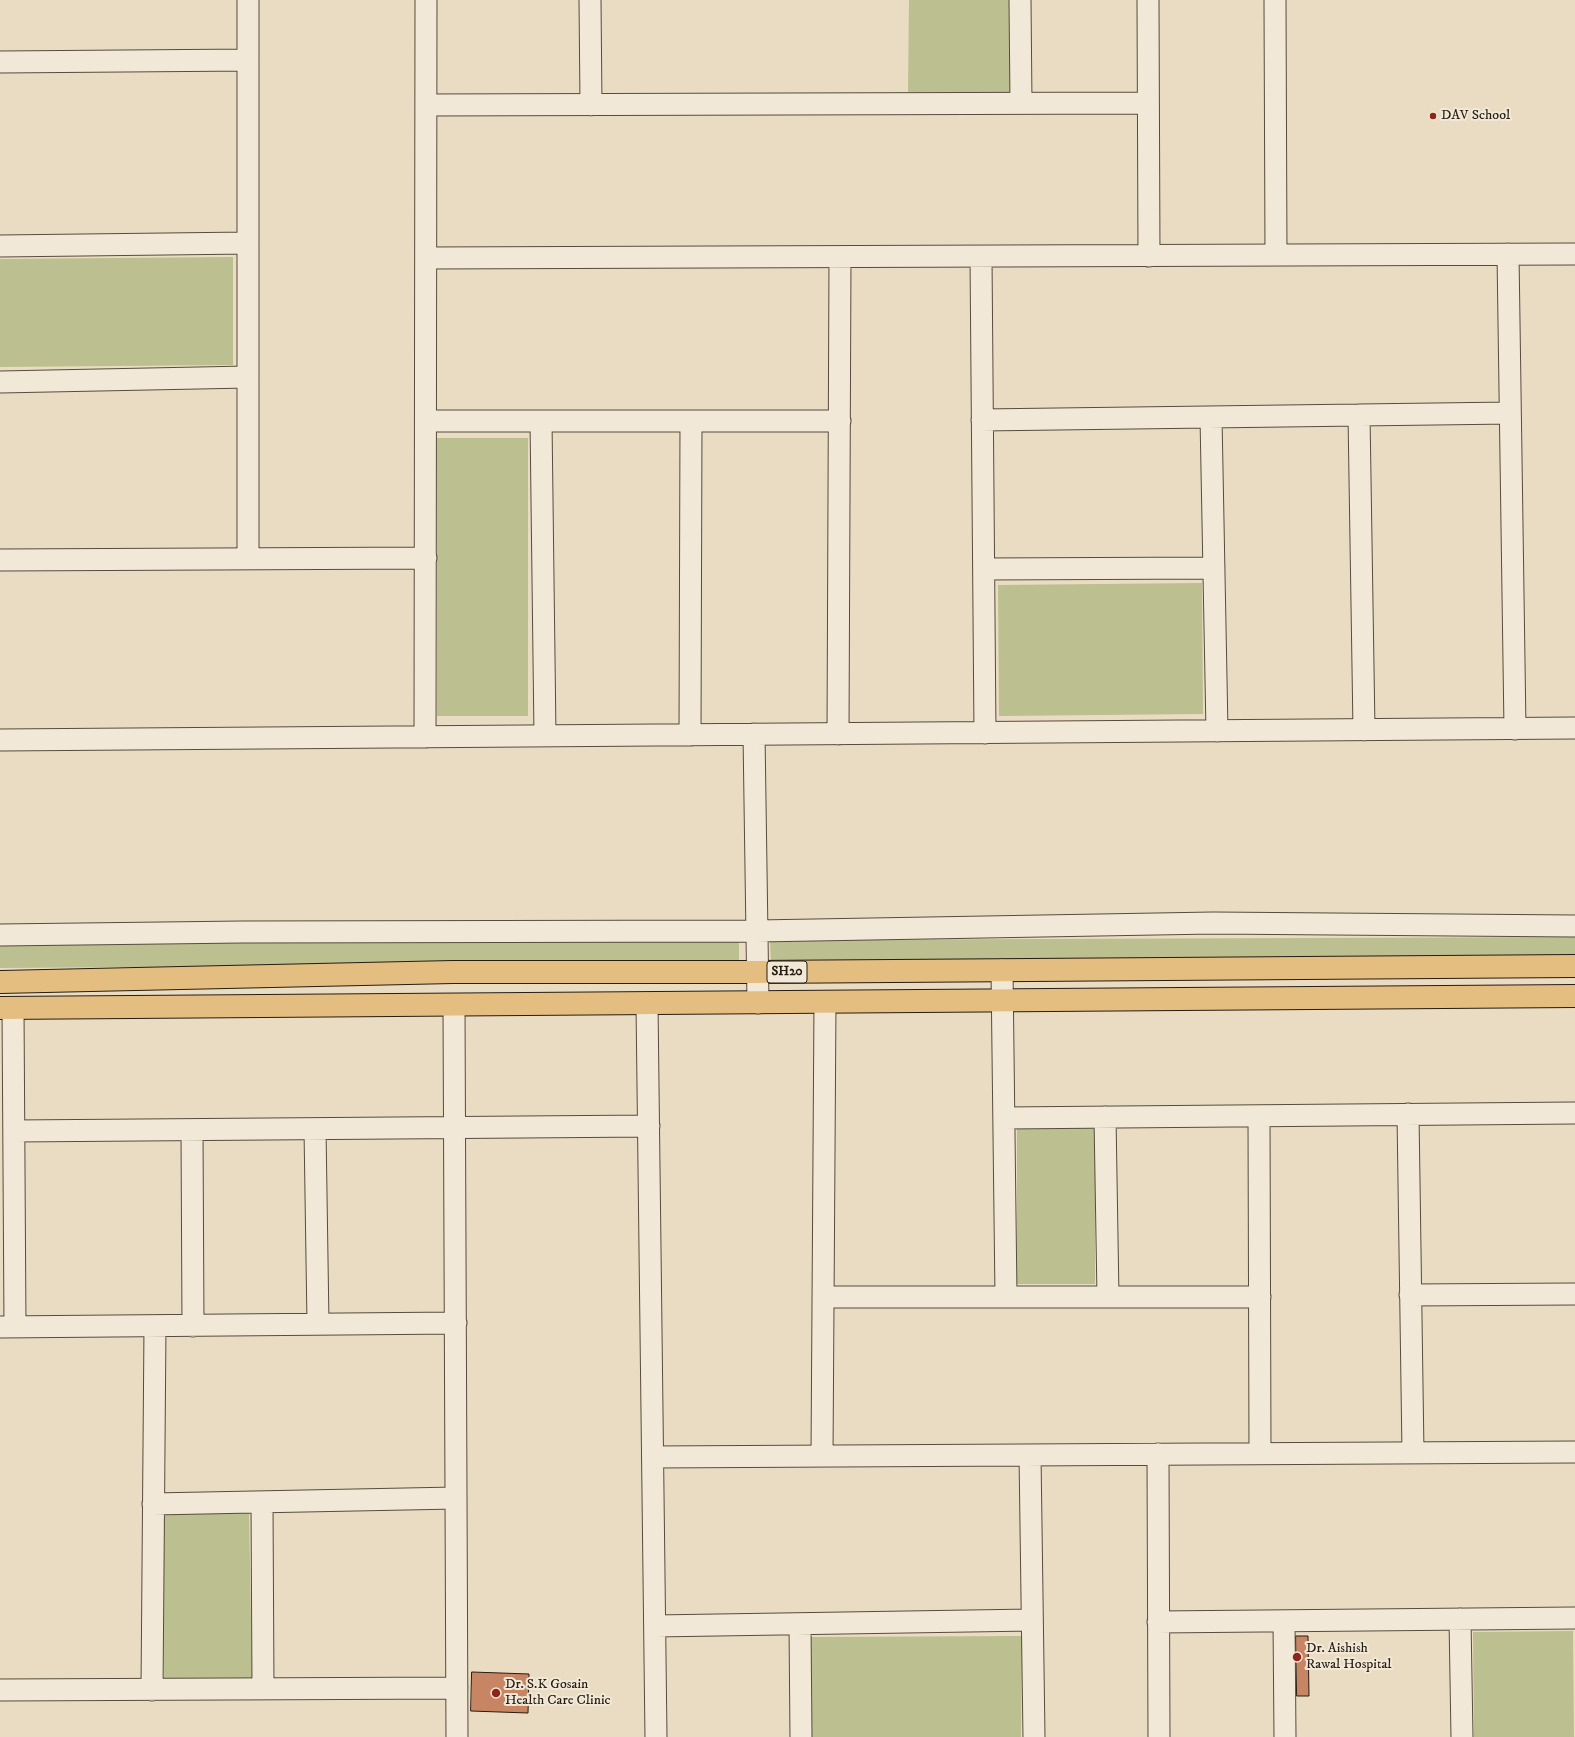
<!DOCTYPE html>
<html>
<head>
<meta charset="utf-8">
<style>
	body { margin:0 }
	canvas { display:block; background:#e9dcc2 }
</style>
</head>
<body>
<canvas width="1575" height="1737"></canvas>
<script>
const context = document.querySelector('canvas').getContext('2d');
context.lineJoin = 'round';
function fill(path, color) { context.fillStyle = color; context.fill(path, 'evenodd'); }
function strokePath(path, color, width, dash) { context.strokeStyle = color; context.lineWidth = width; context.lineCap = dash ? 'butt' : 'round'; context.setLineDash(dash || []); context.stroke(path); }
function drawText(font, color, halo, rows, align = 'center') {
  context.font = font + ' "IM FELL DW Pica",serif'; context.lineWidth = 4; context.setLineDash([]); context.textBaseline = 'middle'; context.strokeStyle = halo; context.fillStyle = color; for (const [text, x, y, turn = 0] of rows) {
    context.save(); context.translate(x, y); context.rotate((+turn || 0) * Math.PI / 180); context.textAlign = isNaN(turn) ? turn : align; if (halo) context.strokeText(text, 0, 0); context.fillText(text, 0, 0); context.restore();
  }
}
fill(new Path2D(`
	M909,0H1013L1012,92H908Z
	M233,257V365L0,367V259Z
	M437,438H528V716H437Z
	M1202,583L1203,714L999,716L998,585Z
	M1575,937V961L771,964L770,940Z
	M739,938V963L0,968V944Z
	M1017,1128H1095V1284H1017Z
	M249,1510L252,1678L164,1680L161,1512Z
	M1573,1631L1574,1737H1474L1473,1632Z
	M1022,1636L1021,1737H811V1637Z`), '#bcbf8f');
const building = new Path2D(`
	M1296,1636H1308L1309,1696H1297Z
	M472,1672L529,1674L528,1713L471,1711Z`);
fill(building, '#c88564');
strokePath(building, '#261c11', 1);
const minor = new Path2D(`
	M248,0V559
	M590,0L591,105
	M1020,0L1021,103
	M1148,0L1149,256
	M1275,0L1276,255
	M0,62L248,60
	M426,105L1148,103
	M0,246L248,243
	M1508,254L1515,729
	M981,257L985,733
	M427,258L1575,254
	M0,382L248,377
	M1359,415L1364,730
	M1211,417L1217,731
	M982,420L1510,413
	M426,421H840
	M541,421L545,736
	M0,560L426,558
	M984,569L1214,568
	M754,734L758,1003
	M838,734L840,257
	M690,735L691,421
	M425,737L426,0
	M0,740L1575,728
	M0,935L242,932L757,931L1213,923L1575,926
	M1002,970L1006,1297
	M647,1004L656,1737
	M454,1005L457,1737
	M13,1008L15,1327
	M1408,1114L1413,1453
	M1259,1116L1260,1453
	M1105,1117L1108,1297
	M1004,1118L1575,1113
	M315,1129L318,1324
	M192,1130L193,1326
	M14,1131L649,1126
	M1410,1295L1575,1294
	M823,1297H1260
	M0,1327L456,1323
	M1158,1454L1159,1737
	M1030,1455L1034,1737
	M822,1456L825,1002
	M653,1457L1575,1452
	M262,1502L263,1689
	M153,1504L456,1498
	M1460,1619L1462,1737
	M1284,1621L1285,1737
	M1158,1622L1575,1618
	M800,1624L801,1737
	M655,1626L1032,1620
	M0,1690L457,1688
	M152,1690L155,1326`);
const major = new Path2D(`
	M0,982L453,972H757L1575,966
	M0,1008L1575,996`);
strokePath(minor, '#574c3d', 23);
strokePath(major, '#261c11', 24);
strokePath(minor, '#f1e8d7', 21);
strokePath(major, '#e4be81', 22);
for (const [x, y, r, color] of [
	[1433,116,4,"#8f2418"],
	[1297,1657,5,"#8f2418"],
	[496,1693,5,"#8f2418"]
]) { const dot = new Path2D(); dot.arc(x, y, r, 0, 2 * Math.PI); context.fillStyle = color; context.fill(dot); strokePath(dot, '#f1e8d7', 1.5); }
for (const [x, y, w] of [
	[787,972,40]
]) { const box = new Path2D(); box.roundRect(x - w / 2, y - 11, w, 22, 3); context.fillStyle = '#f1e8d7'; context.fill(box); strokePath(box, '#261c11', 1); }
drawText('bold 13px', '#261c11', null, [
	["SH20",787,972]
]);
drawText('14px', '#261c11', '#f1e8d7', [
	["DAV School",1441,116],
	["Dr. Aishish",1306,1649],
	["Rawal Hospital",1306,1665],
	["Dr. S.K Gosain",505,1685],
	["Health Care Clinic",505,1701]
], 'left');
</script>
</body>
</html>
